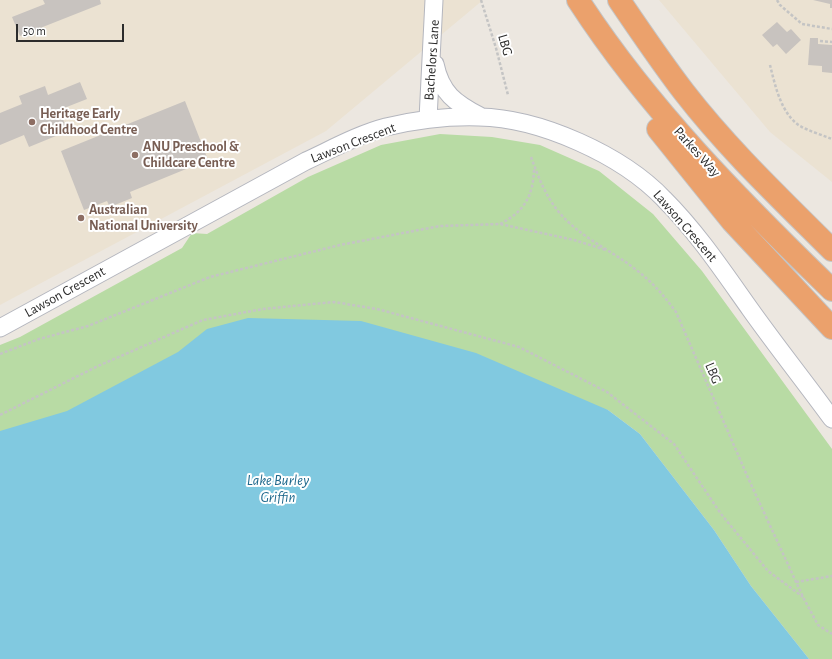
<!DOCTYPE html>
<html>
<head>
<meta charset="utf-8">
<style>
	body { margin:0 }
	#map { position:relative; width:832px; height:659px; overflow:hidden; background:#ece7e0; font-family:"Alegreya Sans",sans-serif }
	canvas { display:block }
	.scale { position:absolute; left:16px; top:24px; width:108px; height:18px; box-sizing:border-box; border:2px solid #2c2c2c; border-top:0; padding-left:5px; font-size:12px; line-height:14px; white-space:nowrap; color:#2c2c2c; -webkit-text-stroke:3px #fff; paint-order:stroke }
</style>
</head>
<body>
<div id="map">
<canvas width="832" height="659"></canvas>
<div class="scale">50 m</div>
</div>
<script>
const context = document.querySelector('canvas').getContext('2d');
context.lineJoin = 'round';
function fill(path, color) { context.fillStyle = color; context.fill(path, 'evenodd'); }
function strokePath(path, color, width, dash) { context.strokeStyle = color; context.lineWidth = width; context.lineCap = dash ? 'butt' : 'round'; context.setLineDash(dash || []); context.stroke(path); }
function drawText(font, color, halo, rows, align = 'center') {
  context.font = font + ' "Alegreya Sans",sans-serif'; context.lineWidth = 4; context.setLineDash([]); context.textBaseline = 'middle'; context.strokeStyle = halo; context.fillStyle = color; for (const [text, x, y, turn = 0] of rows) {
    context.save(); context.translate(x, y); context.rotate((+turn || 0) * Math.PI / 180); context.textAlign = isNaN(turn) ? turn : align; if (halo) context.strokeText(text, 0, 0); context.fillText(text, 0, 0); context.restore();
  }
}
fill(new Path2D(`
	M0,0H483L326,131L0,305Z
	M659,0H832V182L770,132Z`), '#ebe2d2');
fill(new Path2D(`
	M440,134L492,137L540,145L599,171L653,214L702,271L832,449V659H809L751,586L714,530L640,434L608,410L164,367L0,443V345L20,337L182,248L192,233L207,234L308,177L381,145Z`), '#b8dba4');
fill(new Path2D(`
	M248,318L361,321L476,353L608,410L640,434L714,530L751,586L809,659H0V431L67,411L178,352L207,329Z`), '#81c9e0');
fill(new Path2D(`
	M43,0H100L101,4L20,36L12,17L45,4Z
	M813,0H832V8H830V4Z
	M777,22L787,32L791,29L801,40L786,54L777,44L773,47L762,35Z
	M810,38H818V44L832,45V73L822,72V66L808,65Z
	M80,82L87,99L59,110L68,131L29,147L24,135L0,145V113L22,104L19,96L45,86L48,95Z
	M185,101L208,160L130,192L132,198L110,207L107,201L84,210L61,151Z`), '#c8c3bf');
const street = new Path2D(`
	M435,64C441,93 455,103 480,116
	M428,119L434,0
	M0,328L306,161C332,149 359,134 386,127C416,120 448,116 479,117C540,118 622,155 664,199C697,232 723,271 750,309C777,347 805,382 832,419`);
const highway = new Path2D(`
	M578,0C648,108 739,200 832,290
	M619,0C640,31 661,62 684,92C728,149 781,199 832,250
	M658,129L732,221L832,328`);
strokePath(street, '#b4b6be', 19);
strokePath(highway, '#c4c4c4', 24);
strokePath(new Path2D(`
	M481,0L496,48L508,95
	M777,0L780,5L802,24L832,29
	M820,41L832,42
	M770,65C775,85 781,114 800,126C809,131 822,135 832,139
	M531,157C538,176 545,195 558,211C580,238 612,250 639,272C654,284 665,297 676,312L749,480L803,597L818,625L832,634
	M500,224C525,211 533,196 534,169
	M0,354L39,339L88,326L210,277L340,245L440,226L500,224L574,240L606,250
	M0,415L98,366L203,320L263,309L334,302L377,309L519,347L607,392L674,444L721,514L768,571L803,597
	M796,582L832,576`), '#c4c4c4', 2.5, [3, 2]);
strokePath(street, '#fff', 17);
strokePath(highway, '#eba16c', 22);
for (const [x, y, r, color] of [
	[32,122,4,"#8d6e63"],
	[135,155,4,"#8d6e63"],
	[81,218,4,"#8d6e63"]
]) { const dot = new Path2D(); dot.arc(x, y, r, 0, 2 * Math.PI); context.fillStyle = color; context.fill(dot); strokePath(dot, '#fff', 1.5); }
drawText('14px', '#2c2c2c', '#fff', [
	["LBG",505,45,74],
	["Bachelors Lane",432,60,-86],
	["Lawson Crescent",353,143,-21],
	["Parkes Way",697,152,48],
	["Lawson Crescent",685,226,49],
	["Lawson Crescent",65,292,-29],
	["LBG",713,373,67]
]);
drawText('bold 14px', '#785e54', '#fff', [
	["Heritage Early",40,114],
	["Childhood Centre",40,130],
	["ANU Preschool &",143,147],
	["Childcare Centre",143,163],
	["Australian",89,210],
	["National University",89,226]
], 'left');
drawText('italic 15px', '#1f698d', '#fff', [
	["Lake Burley",278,480],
	["Griffin",278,497]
]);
</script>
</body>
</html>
